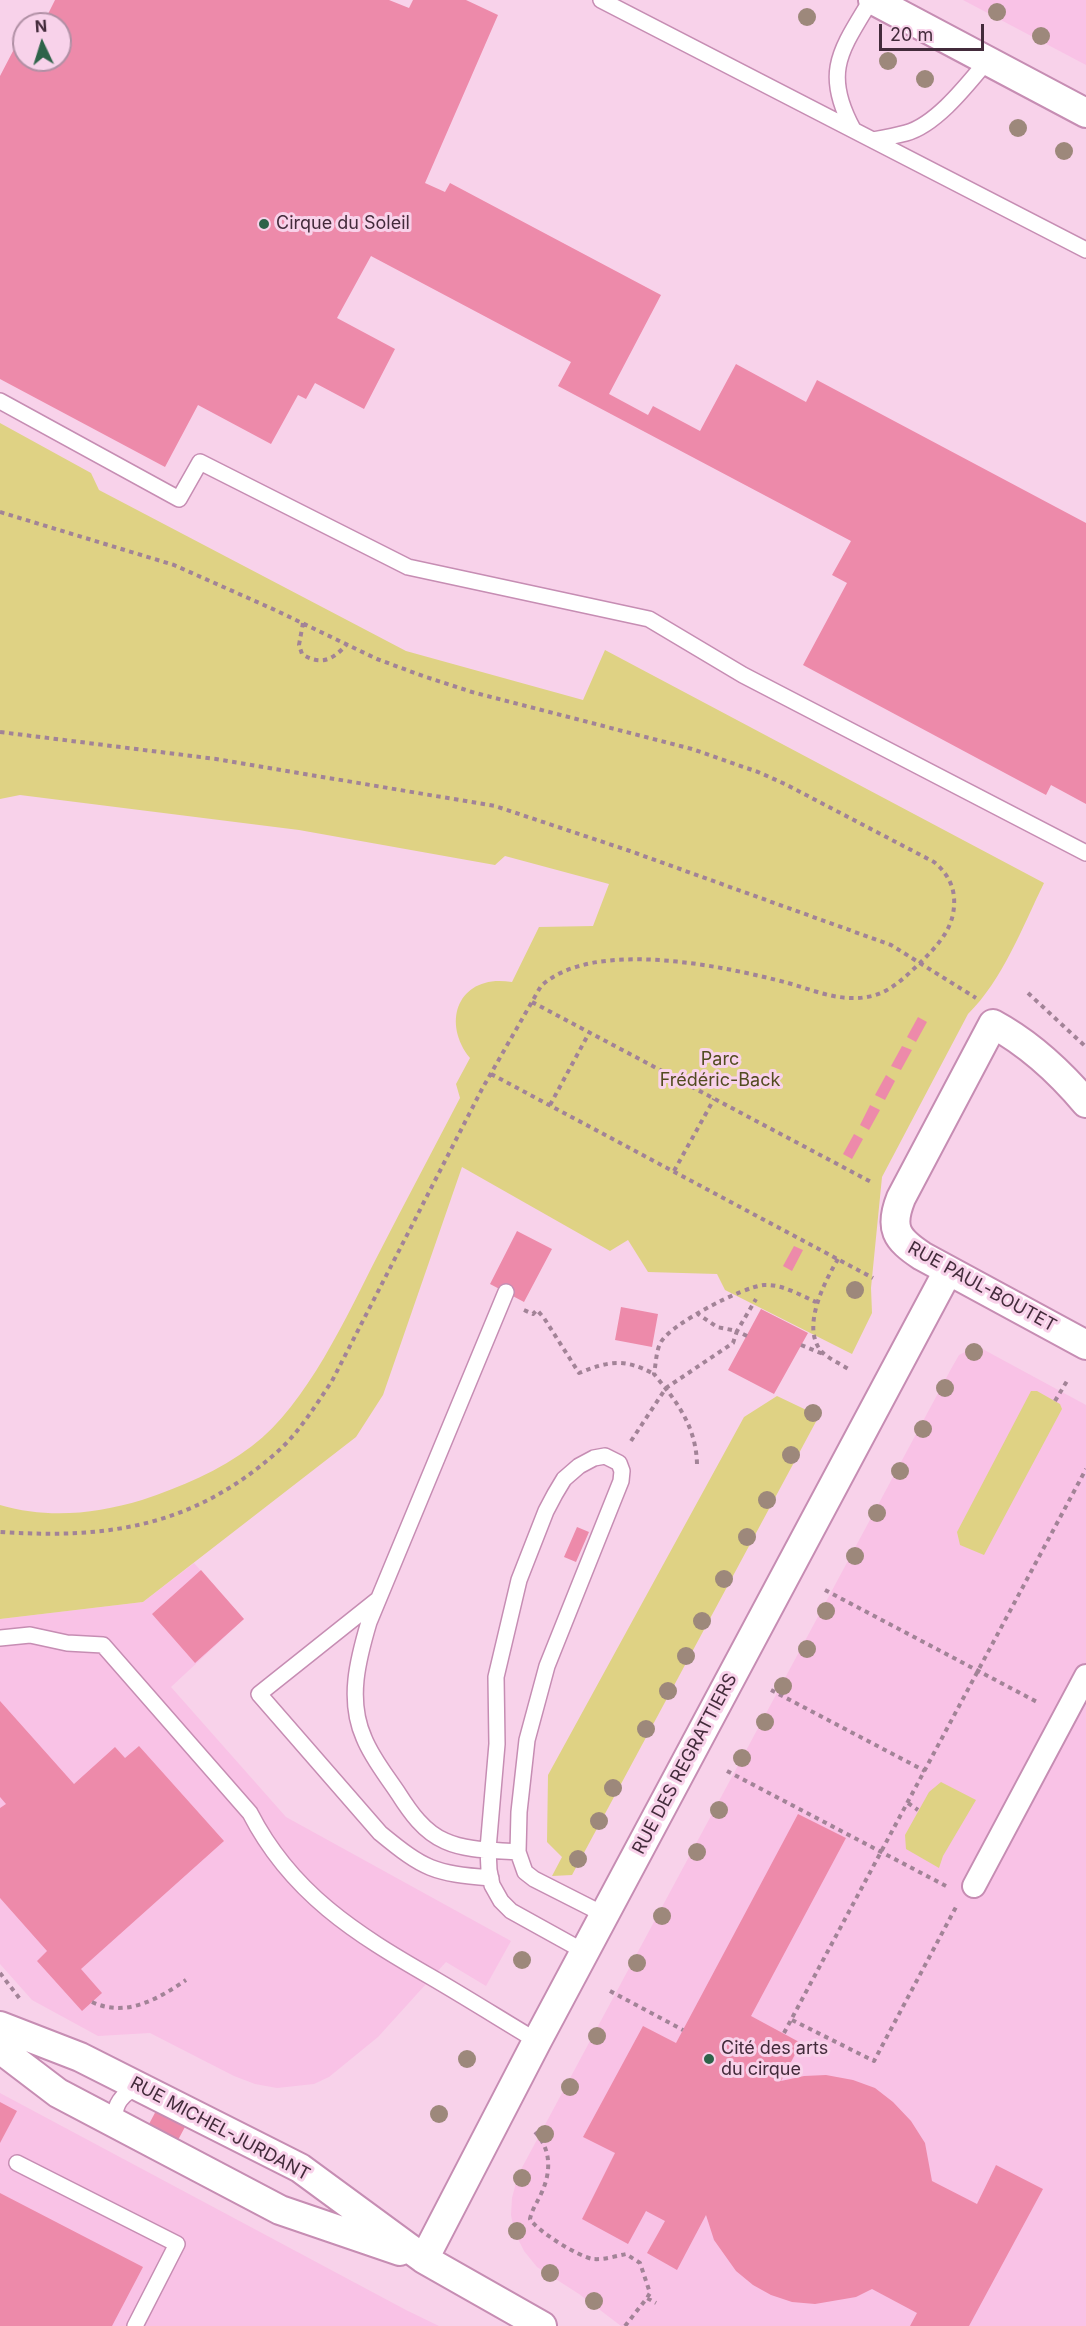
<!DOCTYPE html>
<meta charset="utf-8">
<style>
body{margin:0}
#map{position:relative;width:1086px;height:2326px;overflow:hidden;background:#f8d2ea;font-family:Inter,sans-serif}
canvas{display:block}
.north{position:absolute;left:12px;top:12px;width:60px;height:60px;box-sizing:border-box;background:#f8d2ea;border:2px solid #b08fa4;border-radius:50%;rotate:356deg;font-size:16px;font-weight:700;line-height:24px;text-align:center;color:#432b3b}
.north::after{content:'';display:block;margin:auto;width:21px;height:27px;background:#2e6349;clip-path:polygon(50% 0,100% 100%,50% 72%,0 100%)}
.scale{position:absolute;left:879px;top:24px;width:105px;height:27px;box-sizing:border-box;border:3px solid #432b3b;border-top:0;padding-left:8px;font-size:18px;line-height:21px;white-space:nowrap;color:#432b3b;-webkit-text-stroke:4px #f8d2ea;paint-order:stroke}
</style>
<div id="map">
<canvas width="1086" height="2326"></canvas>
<div class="north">N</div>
<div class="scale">20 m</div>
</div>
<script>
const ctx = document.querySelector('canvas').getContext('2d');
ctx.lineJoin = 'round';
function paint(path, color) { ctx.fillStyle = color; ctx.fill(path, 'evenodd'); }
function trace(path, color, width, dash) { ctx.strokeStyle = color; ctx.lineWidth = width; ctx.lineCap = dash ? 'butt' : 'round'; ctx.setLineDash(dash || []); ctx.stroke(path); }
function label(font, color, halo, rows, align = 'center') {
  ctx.font = font + ' Inter,sans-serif'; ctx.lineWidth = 6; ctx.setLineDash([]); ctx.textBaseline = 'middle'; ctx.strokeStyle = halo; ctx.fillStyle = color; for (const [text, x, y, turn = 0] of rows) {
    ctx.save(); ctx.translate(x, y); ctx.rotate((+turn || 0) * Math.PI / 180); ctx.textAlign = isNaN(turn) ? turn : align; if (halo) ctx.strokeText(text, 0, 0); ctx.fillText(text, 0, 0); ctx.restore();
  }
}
paint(new Path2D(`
 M963 0H1086V65Z
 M977 1346 1086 1405V2326H621L579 2294 537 2267 524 2251 514 2231 511 2215 512 2198 518 2175 951 1369 959 1355Z
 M194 1563 244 1619 171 1687 286 1817 511 1941 486 1986 446 1962 378 2037 329 2077 314 2084 277 2088 255 2084 234 2076 150 2033 98 2036 32 2000 0 1964V1619L143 1602Z
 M0 2093 406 2310 439 2326H0Z`), '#f9c2e6');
paint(new Path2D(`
 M0 423 91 473 99 490 406 651 583 700 605 650 1044 883C1023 926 1002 981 968 1014L882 1177 871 1288 872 1313 852 1354 725 1290 717 1274 648 1272 628 1240 610 1251 462 1167 383 1395 356 1437 143 1602 0 1619V1505C48 1519 95 1514 142 1500 181 1487 219 1471 252 1446 307 1405 347 1315 378 1255 405 1202 433 1150 460 1098L456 1084 470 1058C440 1020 460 973 512 982L539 927 593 926 609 884 505 856 495 865 299 830 20 795 0 799Z
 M1031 1391H1037L1060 1404 1062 1409 984 1555 960 1545 957 1532Z
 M777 1396 819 1416 572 1875 552 1876 562 1857 547 1842 548 1775 744 1417Z
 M941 1782 976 1800 943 1856 939 1868 906 1849 905 1835 929 1792Z`), '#dfd284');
paint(new Path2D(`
 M55 0H389L409 8 413 0H466L498 15 425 183 445 192 450 183 661 295 609 394 648 415 653 406 700 431 736 364 806 402 817 380 1086 523V804L1051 785 1046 795 803 665 847 583 832 575 851 541 558 386 571 362 371 256 337 318 395 349 364 409 315 383 306 399 298 395 271 444 198 405 165 467 0 379V76L24 30V60H60V24H27L31 16 44 22Z
 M918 1017 927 1022 916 1042 907 1037Z
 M902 1046 912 1050 901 1070 891 1066Z
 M886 1075 895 1081 885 1100 875 1095Z
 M870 1105 880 1110 869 1130 860 1125Z
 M854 1134 863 1139 852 1159 843 1154Z
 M517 1231 552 1249 524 1302 490 1284Z
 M794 1246 803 1250 792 1271 783 1266Z
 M621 1307 658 1314 652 1347 615 1340Z
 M761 1309 808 1333 774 1394 728 1370Z
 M577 1527 589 1532 576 1562 564 1557Z
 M201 1570 244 1619 195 1663 152 1614Z
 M0 1701 74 1784 115 1747 125 1758 139 1746 224 1841 81 1969 102 1993 82 2011 37 1961 47 1951 0 1898V1808L6 1804 0 1797Z
 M798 1814 846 1838 751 2016 801 2043 781 2081 804 2076 826 2075 853 2080 875 2088 893 2102 911 2121 925 2143 932 2181 977 2204 996 2165 1043 2189 969 2326H910L917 2313 872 2289 856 2297 815 2304 792 2302 771 2295 753 2285 736 2271 714 2240 706 2215 677 2270 647 2253 665 2221 646 2211 628 2244 582 2219 615 2153 583 2137 643 2026 676 2043Z
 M0 2102 17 2111 0 2143Z
 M157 2109 186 2125 178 2140 149 2124Z
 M0 2193 143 2267 112 2326H0Z`), '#ed8aaa');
const service = new Path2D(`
 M601 0 1086 250
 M853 129C822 72 841 50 871 0
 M873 140C884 138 895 136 906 133 936 125 967 85 987 61
 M0 401 179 499 200 462 408 567 649 619 743 675 1086 853
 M506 1292 369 1622C358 1659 347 1700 364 1738 372 1758 386 1775 398 1793 410 1812 424 1832 445 1841 467 1851 495 1850 518 1852
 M377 1600 259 1694 380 1833C425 1870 433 1873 491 1878
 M0 1638 30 1635 67 1643 103 1645 250 1813C291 1893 356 1934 431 1977 467 1998 502 2020 537 2041
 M585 1952 511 1911 501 1901 492 1885 489 1870 488 1849 497 1744 496 1677 519 1580 546 1511 555 1494 564 1479 579 1466 594 1458 605 1456 619 1463 622 1471 621 1481 547 1666 527 1740 519 1812 518 1852 525 1872 534 1879 605 1915
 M116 2124C112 2106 122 2092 140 2087
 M17 2163 177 2244 135 2326`);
const pedestrian = new Path2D(`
 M974 1886 1086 1676`);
const minor = new Path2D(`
 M873 0 1086 113
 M1086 1103C1059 1071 1030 1044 993 1024L901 1198C889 1228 896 1239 922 1256L1086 1345
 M0 2026 80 2057 300 2168 424 2259 542 2326
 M0 2049 58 2093 280 2210 400 2251
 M424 2259 537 2041 948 1271`);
trace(service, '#c68db3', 18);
trace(pedestrian, '#c68db3', 26);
trace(minor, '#c68db3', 32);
trace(new Path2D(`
 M0 512 174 565 275 610 377 659 423 676 472 692 692 749 758 772 785 784 934 862C951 876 957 893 953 914 949 934 934 949 920 963 906 976 892 991 872 996 842 1003 816 991 788 983 724 966 593 938 541 986L482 1089 332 1381C315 1406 299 1433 276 1453 192 1527 108 1539 0 1532
 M303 623 299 645 302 654C321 666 333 660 347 644
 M0 732 216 759 495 806 630 851 891 945 976 998
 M1028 993 1086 1047
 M532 1002 873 1183
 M491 1074 873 1278
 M550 1105 589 1033
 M674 1171 714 1099
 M838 1259C825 1281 800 1328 822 1352 829 1359 841 1364 850 1370
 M524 1310 533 1314 537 1310 544 1318 579 1373C609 1361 624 1358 654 1374
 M747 1336 737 1331 756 1299
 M801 1345 823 1354
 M1055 1401 1067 1381
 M631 1441 666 1388 733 1343 737 1331 717 1327 698 1314
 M697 1464C696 1426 677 1402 654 1374 656 1364 656 1350 661 1342 671 1324 742 1287 764 1285 782 1284 800 1295 816 1302
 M825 1590 1039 1703
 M771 1690 925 1771
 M727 1771 946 1886
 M908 1803 918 1810
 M0 1973 20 1999
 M610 1991 683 2030
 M92 2002C126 2018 158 1999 186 1980
 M792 2020 874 2061 956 1907
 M784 2033 1086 1469
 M535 2132C552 2150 551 2173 541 2194 537 2203 532 2209 530 2219 537 2231 579 2257 593 2259 604 2260 616 2256 626 2254L640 2263 650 2293 647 2298
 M625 2326 647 2298 656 2303`), '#a28397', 4, [4.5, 4.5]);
trace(service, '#fff', 15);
trace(pedestrian, '#fff', 22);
trace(minor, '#fff', 28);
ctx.fillStyle = '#9d887b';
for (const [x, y] of [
 [997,12],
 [807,17],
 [1041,36],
 [888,61],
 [925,79],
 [1018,128],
 [1064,151],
 [855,1290],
 [974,1352],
 [945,1388],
 [813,1413],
 [923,1429],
 [791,1455],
 [900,1471],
 [767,1500],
 [877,1513],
 [747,1537],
 [855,1556],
 [724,1579],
 [826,1611],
 [702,1621],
 [807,1649],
 [686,1656],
 [783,1686],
 [668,1691],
 [765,1722],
 [646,1729],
 [742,1758],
 [613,1788],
 [719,1810],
 [599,1821],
 [697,1852],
 [578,1859],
 [662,1916],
 [522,1960],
 [637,1963],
 [597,2036],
 [467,2059],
 [570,2087],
 [439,2114],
 [545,2134],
 [522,2178],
 [517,2231],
 [550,2273],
 [594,2301]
]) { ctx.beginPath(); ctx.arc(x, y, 9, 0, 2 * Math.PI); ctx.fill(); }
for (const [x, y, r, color] of [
 [264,224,6,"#2e6349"],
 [709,2059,6,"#2e6349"]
]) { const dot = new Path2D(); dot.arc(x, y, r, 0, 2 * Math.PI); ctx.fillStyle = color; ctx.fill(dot); trace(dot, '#f8d2ea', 2); }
label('18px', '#432b3b', '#f8d2ea', [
 ["Cirque du Soleil",276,224],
 ["Cité des arts",721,2049],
 ["du cirque",721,2070]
], 'left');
label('18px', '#524b20', '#f8d2ea', [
 ["Parc",720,1060],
 ["Frédéric-Back",720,1081]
]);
label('18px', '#432b3b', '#f8d2ea', [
 ["RUE PAUL-BOUTET",982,1287,29],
 ["RUE DES REGRATTIERS",685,1764,-62],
 ["RUE MICHEL-JURDANT",220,2129,28]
]);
</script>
